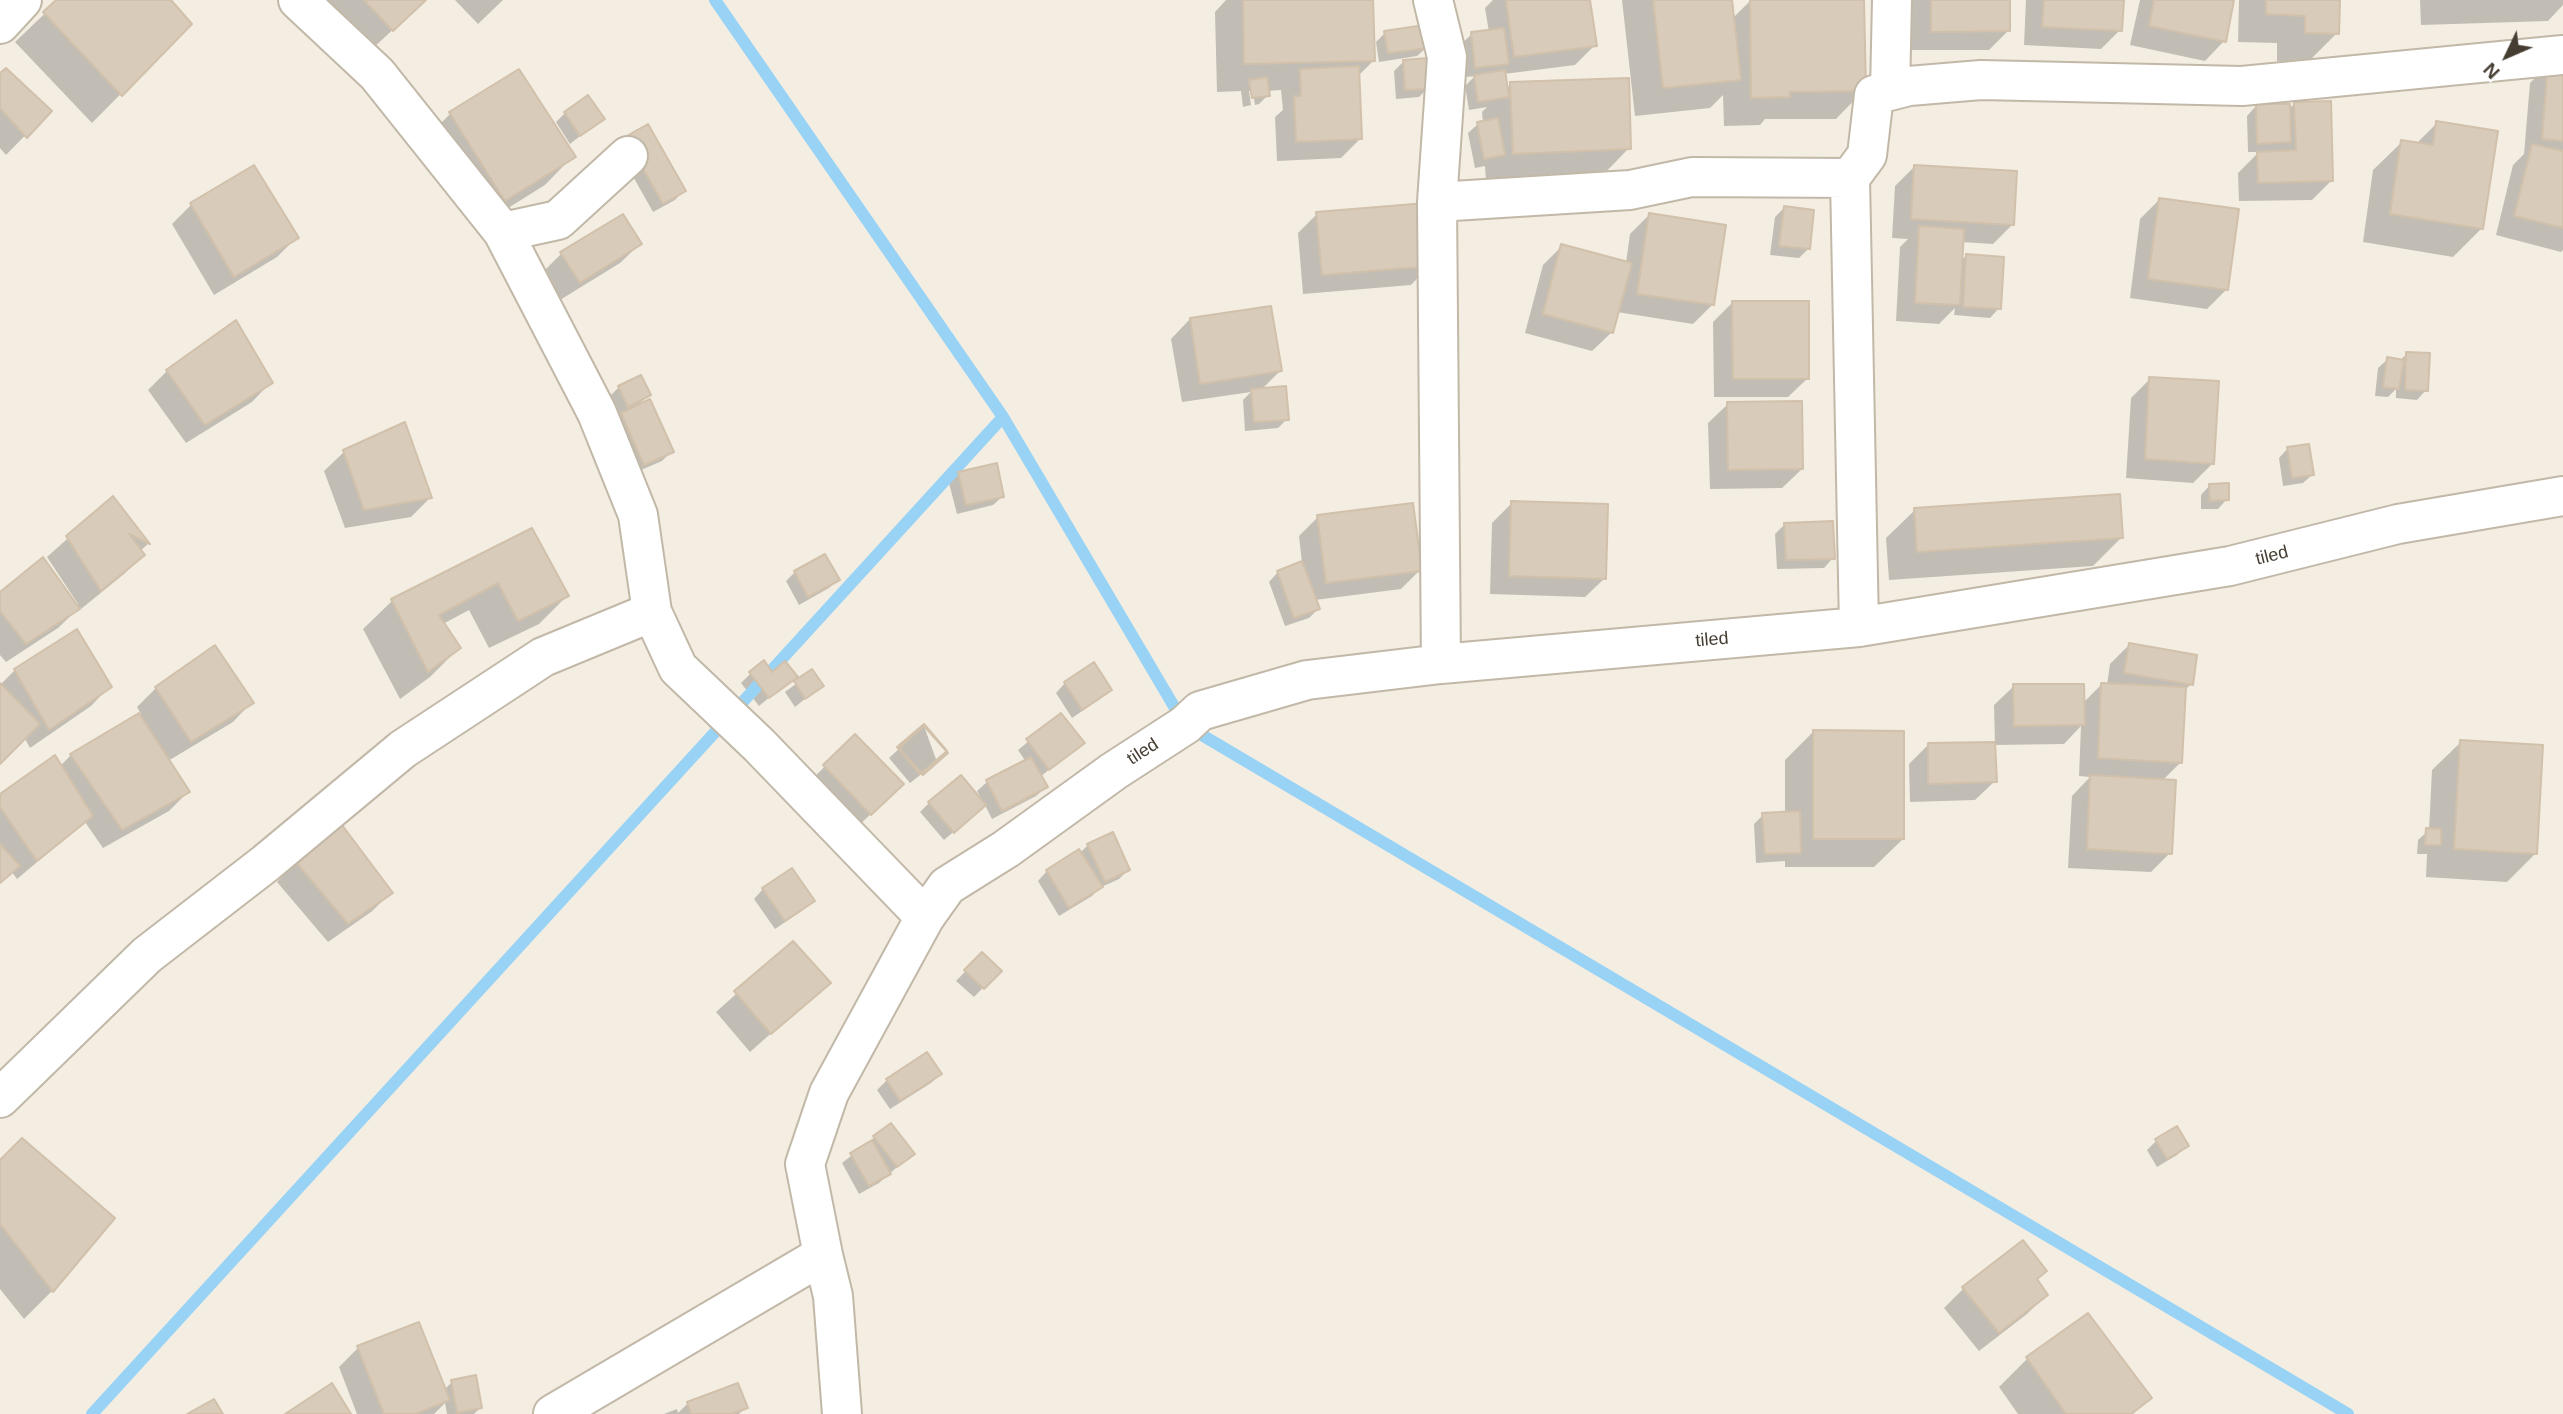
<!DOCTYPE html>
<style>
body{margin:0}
#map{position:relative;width:2563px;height:1414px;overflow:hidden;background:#f3ede2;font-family:Helvetica,sans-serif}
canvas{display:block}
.north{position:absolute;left:2472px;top:21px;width:70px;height:70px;-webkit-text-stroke:5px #fff;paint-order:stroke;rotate:226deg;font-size:19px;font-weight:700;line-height:28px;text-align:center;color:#453d32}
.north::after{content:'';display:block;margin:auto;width:24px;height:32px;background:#453d32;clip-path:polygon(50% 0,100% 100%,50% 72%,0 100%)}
</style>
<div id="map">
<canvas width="2563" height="1414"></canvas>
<div class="north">N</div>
</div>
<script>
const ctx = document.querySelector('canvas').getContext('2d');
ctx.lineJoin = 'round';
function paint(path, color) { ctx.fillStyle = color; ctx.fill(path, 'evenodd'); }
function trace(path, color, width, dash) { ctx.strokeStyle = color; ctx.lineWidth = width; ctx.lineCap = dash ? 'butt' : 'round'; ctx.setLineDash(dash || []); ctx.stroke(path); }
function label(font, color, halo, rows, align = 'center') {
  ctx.font = font + ' Helvetica,sans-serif'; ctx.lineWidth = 5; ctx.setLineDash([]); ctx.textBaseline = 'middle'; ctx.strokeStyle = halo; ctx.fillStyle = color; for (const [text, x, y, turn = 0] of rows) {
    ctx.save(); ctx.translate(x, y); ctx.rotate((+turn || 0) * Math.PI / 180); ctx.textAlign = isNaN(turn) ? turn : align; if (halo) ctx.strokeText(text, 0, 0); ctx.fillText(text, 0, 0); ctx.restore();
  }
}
paint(new Path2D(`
 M59 0H169L190 24 92 123 15 42Z
 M327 0H425L372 49Z
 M455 0H503L478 24Z
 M1226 0H1372L1373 61 1358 76 1361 138 1341 158 1277 161 1275 117 1283 110 1281 90 1267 91 1268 95 1259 104 1255 105 1253 91H1249L1251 105 1243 107 1241 91 1217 92 1215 12Z
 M1493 0H1589L1595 45 1575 65 1504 74 1506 89 1511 84 1629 148 1601 177 1486 181 1485 166 1475 168 1468 133 1478 124 1483 123 1482 112 1487 107 1469 110 1465 86 1475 76 1466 77 1462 43 1472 34 1489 32 1485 8Z
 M1622 0H1730L1732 19 1750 1 1862 0 1864 90 1836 119H1765L1760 125 1724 126 1723 95 1710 108 1635 116Z
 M1912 0H2008L2009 30 1989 50H1912Z
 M2026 0H2122L2120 30 2101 49 2024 45Z
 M2140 0H2233L2224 41 2205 61 2130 45Z
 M2239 0H2338L2337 33 2309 61H2277V43L2238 42Z
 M2420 0H2563V5L2548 21 2421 25Z
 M1385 33 1427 47 1417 56 1379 62 1376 42Z
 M1404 61 1428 88 1419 97 1396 99 1394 71Z
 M2549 64 2563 65V250L2561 252 2496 235 2513 165 2524 154 2530 83Z
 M0 76 49 111 6 155 0 148Z
 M2295 103 2332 180 2312 200 2239 201 2238 173 2259 152H2248L2247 116 2256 106 2288 110Z
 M565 113 603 118 570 144 556 122Z
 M450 114 573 156 545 185 476 228 422 142Z
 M2437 123 2482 228 2453 257 2363 242 2373 170 2402 142 2416 144Z
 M617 148 684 190 675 200 653 212Z
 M254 167 296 238 277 257 214 295 172 224 191 205Z
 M1914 167 2013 224 1993 244 1961 242 1960 262 1966 256 1999 308 1990 318 1954 315 1955 308 1939 324 1896 321 1900 247 1908 239 1892 238 1895 186Z
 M2160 199 2226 290 2207 309 2130 298 2140 219Z
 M1784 208 1808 249 1799 258 1770 255 1775 217Z
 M1317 214 1430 265 1411 285 1303 294 1298 233Z
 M1649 215 1712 305 1693 324 1617 312 1612 332 1592 351 1525 333 1543 265 1562 246 1626 263 1630 234Z
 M640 244 620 263 560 300 542 273 561 254Z
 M1732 303 1808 378 1788 397H1714L1713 322Z
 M1190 319 1280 371 1261 390 1287 419 1278 428 1245 431 1243 400 1251 392 1182 402 1171 339Z
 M2407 354 2426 390 2417 400 2396 398V389L2388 397 2375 396 2378 368 2388 359 2399 361Z
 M167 371 271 382 252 402 186 443 148 390Z
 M641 377 649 395 636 407 671 452 662 461 634 473 609 397 619 387Z
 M2150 379 2213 463 2193 483 2126 478 2131 398Z
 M1728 404 1802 469 1782 488 1710 489 1708 423Z
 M2288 448 2313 474 2303 483 2283 486 2279 458Z
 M344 452 430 498 411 517 345 528 324 471Z
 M959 473 1003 496 993 505 957 514 949 483Z
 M2210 485 2227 499 2218 509H2201V495Z
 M113 498 148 544 140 551 143 555 124 574 81 609 80 607 58 628 6 662 0 655V594L75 605 78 604 47 557Z
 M1512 503 1605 578 1585 597 1490 594 1492 523Z
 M1915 510 2121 538 2093 566 1889 580 1886 538Z
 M1318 517 1420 570 1401 589 1315 600 1318 609 1309 618 1285 626 1269 582 1278 572 1302 563 1299 536Z
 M1785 524 1833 558 1824 568 1777 569 1775 534Z
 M532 531 567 596 539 624 489 648 469 610 443 624 459 648 430 677 400 699 363 629 392 601Z
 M795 572 838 579 829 588 799 605 786 581Z
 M2129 645 2191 684 2184 691 2181 762 2162 781 2170 853 2151 872 2068 868 2072 796 2090 777 2079 776 2081 726 2064 744 1994 745 1995 781 1975 800 1910 802 1909 764 1928 745 1995 743 1994 705 2014 686 2082 704 2102 684 2107 685 2110 664Z
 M15 670 110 686 91 706 30 748 24 737 0 761V685Z
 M812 672 821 686 795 707 785 692Z
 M750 674H772L795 676 759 706 741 683Z
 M1065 683 1109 690 1100 699 1072 718 1056 693Z
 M156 688 252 702 233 722 168 761 188 792 169 811 103 848 85 822 17 879 12 872 0 884V796L60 766 71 755 141 714 137 707Z
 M1061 715 1082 743 1040 777 1046 787 1036 796 992 819 985 805 944 840 920 812 929 803 983 802 977 791 987 782 1026 762 1018 750Z
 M924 726 937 762 910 783 889 758Z
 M1813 732 1903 839 1874 867H1785V861L1756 863 1754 824 1763 815 1785 814V760Z
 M855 737 902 784 851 833 805 786Z
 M2461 742 2535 854 2507 882 2426 877 2427 854H2417L2418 840 2429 830 2432 770Z
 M1088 845 1128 870 1119 879 1099 888 1092 896 1059 916 1038 881 1047 871 1079 851 1080 853Z
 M296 862 391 893 371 912 328 942 277 882Z
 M763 889 812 901 803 910 775 929 754 899Z
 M793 943 828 983 750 1052 716 1012Z
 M982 954 999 971 974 997 956 981Z
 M927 1054 940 1074 931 1083 890 1109 877 1090 887 1080Z
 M875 1137 912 1154 879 1183 859 1194 842 1163Z
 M2156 1141 2187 1146 2177 1155 2157 1167 2147 1150Z
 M0 1162 113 1219 52 1291 24 1319 0 1289Z
 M2035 1281 2046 1295 2027 1314 1979 1351 1944 1308 1963 1289Z
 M2087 1315 2149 1398 2133 1414H2018L1999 1387 2027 1359Z
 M358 1348 444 1390 452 1382 480 1408 474 1414H447L445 1403 434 1414H357L339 1367Z
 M688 1403 746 1407 739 1414H664L677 1409 678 1413Z`), '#0003');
trace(new Path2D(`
 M715 0 1003 417 1185 725 2348 1414
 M92 1414 1003 417`), '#98d3f6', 12);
const building = new Path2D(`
 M56 0H171L192 24 122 96 43 12Z
 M364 0H426L393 31Z
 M1243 0H1373L1375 61 1244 64Z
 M1506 0H1590L1597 46 1514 57Z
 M1653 0H1732L1741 80 1663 88Z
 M1750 0H1864L1866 91 1790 92V97L1751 98Z
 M1931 0H2010V31L1931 32Z
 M2044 0H2124L2122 31 2042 27Z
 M2154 0H2234L2226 42 2149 26Z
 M2266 0H2340L2339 34 2305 33V16L2266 14Z
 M1425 25 1429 48 1388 53 1384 31Z
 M1504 28 1509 64 1475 68 1471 32Z
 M1428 58 1430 89 1405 90 1403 60Z
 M2548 62 2563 63V141L2542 139Z
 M1359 66 1362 139 1296 142 1294 96H1301L1300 69Z
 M6 68 52 111 27 138 0 108V73Z
 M519 69 576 157 505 201 449 112Z
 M1505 70 1509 97 1478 102 1474 75Z
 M1267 77 1270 96 1252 98 1249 80Z
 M1629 78 1631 149 1513 154 1510 82Z
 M588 95 605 119 580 136 564 112Z
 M2331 101 2333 181 2258 183 2257 152 2296 150 2294 102Z
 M2256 104H2290L2291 142 2257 144Z
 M1498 118 1505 155 1484 159 1477 122Z
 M2436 121 2498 131 2483 229 2390 214 2401 140 2433 145Z
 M648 124 686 191 663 204 625 137Z
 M2532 144 2563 151V228L2514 216Z
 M254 165 299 238 234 277 190 203Z
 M1914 165 2017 171 2014 225 1911 219Z
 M2159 198 2239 209 2228 290 2148 279Z
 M1426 203 1432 266 1322 275 1316 212Z
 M1784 206 1814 210 1810 249 1779 246Z
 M1649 213 1726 225 1714 305 1637 294Z
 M623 214 642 244 580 283 560 252Z
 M1919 226 1964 229 1960 305 1915 303Z
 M1561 244 1632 263 1613 333 1543 314Z
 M1966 254 2004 257 2001 309 1963 307Z
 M1732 301H1809V379H1733Z
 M1271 306 1282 371 1200 384 1190 318Z
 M236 320 273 383 205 425 166 370Z
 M2406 352 2430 353 2428 391 2405 390Z
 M2387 357 2404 360 2399 389 2383 387Z
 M641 375 651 395 628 407 618 386Z
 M2149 377 2219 381 2214 464 2145 459Z
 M1286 386 1289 420 1254 422 1251 389Z
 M650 399 674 452 644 465 621 413Z
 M1802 401 1803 469 1728 470 1727 402Z
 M405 422 432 498 364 510 343 450Z
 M2309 444 2314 475 2292 478 2287 447Z
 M997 463 1004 497 966 505 958 472Z
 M2229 483V500L2210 501 2209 484Z
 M2120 494 2123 538 1917 552 1914 508Z
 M113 496 150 544 129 534 145 555 101 591 66 536Z
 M1511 501 1608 504 1606 579 1509 576Z
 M1413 503 1422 571 1326 583 1317 515Z
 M1833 521 1835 559 1786 560 1784 523Z
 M532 528 569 596 518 621 498 583 439 615 461 648 428 672 391 599Z
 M825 554 840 580 808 597 794 571Z
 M43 557 80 609 26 644 0 611V592Z
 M1302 561 1320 609 1294 618 1277 571Z
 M77 629 112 687 49 730 14 669Z
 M2129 643 2197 655 2193 685 2124 673Z
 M215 645 254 703 191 742 155 687Z
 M764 660 772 672 785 661 798 677 769 698 749 672Z
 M1094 662 1112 690 1082 710 1064 682Z
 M812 669 824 686 805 699 794 681Z
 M0 683 40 724 0 764Z
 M2101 683 2186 687 2182 763 2098 758Z
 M2013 684H2084L2085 725 2014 726Z
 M139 713 190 792 122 830 70 754Z
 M1061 713 1085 743 1049 770 1026 739Z
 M924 724 947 751 920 774 897 747Z
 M924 726 948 753 923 775 899 748Z
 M1813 730 1904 731V839H1813Z
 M855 734 904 784 871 815 823 765Z
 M2460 740 2543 745 2537 854 2454 849Z
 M1995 742 1997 782 1928 784V743Z
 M55 755 93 816 37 861 0 807V794Z
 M1031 757 1048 787 1002 811 986 780Z
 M961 775 986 805 954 833 928 802Z
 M2090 775 2176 780 2172 854 2087 849Z
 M1800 811 1801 853 1765 854 1762 813Z
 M342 825 393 893 348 924 295 861Z
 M2426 828 2441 829V845H2425Z
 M1113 832 1130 870 1105 882 1087 844Z
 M0 844 20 866 0 883Z
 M1079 849 1103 887 1069 908 1046 870Z
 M792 868 815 901 785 921 762 888Z
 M793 941 831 983 771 1034 734 991Z
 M982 952 1002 971 984 989 964 970Z
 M927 1052 942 1074 900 1101 886 1079Z
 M891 1123 915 1154 897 1167 873 1136Z
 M2177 1126 2189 1146 2167 1159 2155 1139Z
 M22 1138 115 1218 53 1292 0 1224V1160Z
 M872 1140 891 1174 869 1186 850 1153Z
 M2023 1240 2047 1271 2037 1279 2048 1295 1999 1333 1962 1287Z
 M2088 1313 2152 1398 2131 1414H2066L2026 1357Z
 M419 1322 450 1400 415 1414H384L357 1346Z
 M476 1375 482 1408 457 1413 451 1380Z
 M332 1383 351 1414H285Z
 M738 1383 748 1408 731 1414H691L687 1402Z
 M214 1399 223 1414H187Z`);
paint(building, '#d9cbba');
trace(building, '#d1c0aa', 2);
const minor = new Path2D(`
 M298 0 377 74 503 232 597 413 638 515 652 612 678 668 759 745 925 917 829 1093 805 1164 823 1255 833 1296 842 1414
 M1433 0 1447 57 1437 202 1441 664
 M0 24 22 0
 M1890 91 1892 0
 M1850 178 1859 627
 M1437 202 1630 190 1692 177 1850 178 1867 155 1874 95 1909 86 1981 80 2242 86 2563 55
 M503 232 558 220 628 156
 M925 917 947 886 1006 849 1114 771 1185 725 1200 711 1307 680 1441 664 1859 627 2230 566 2398 524 2563 496
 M0 1098 147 955 266 863 403 749 543 657 652 612
 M553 1414 823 1255`);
trace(minor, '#c2b8a7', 42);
trace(minor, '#fff', 38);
label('18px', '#453d32', '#fff', [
 ["tiled",2272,556,-14],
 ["tiled",1712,640,-5],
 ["tiled",1143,752,-33]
]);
</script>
